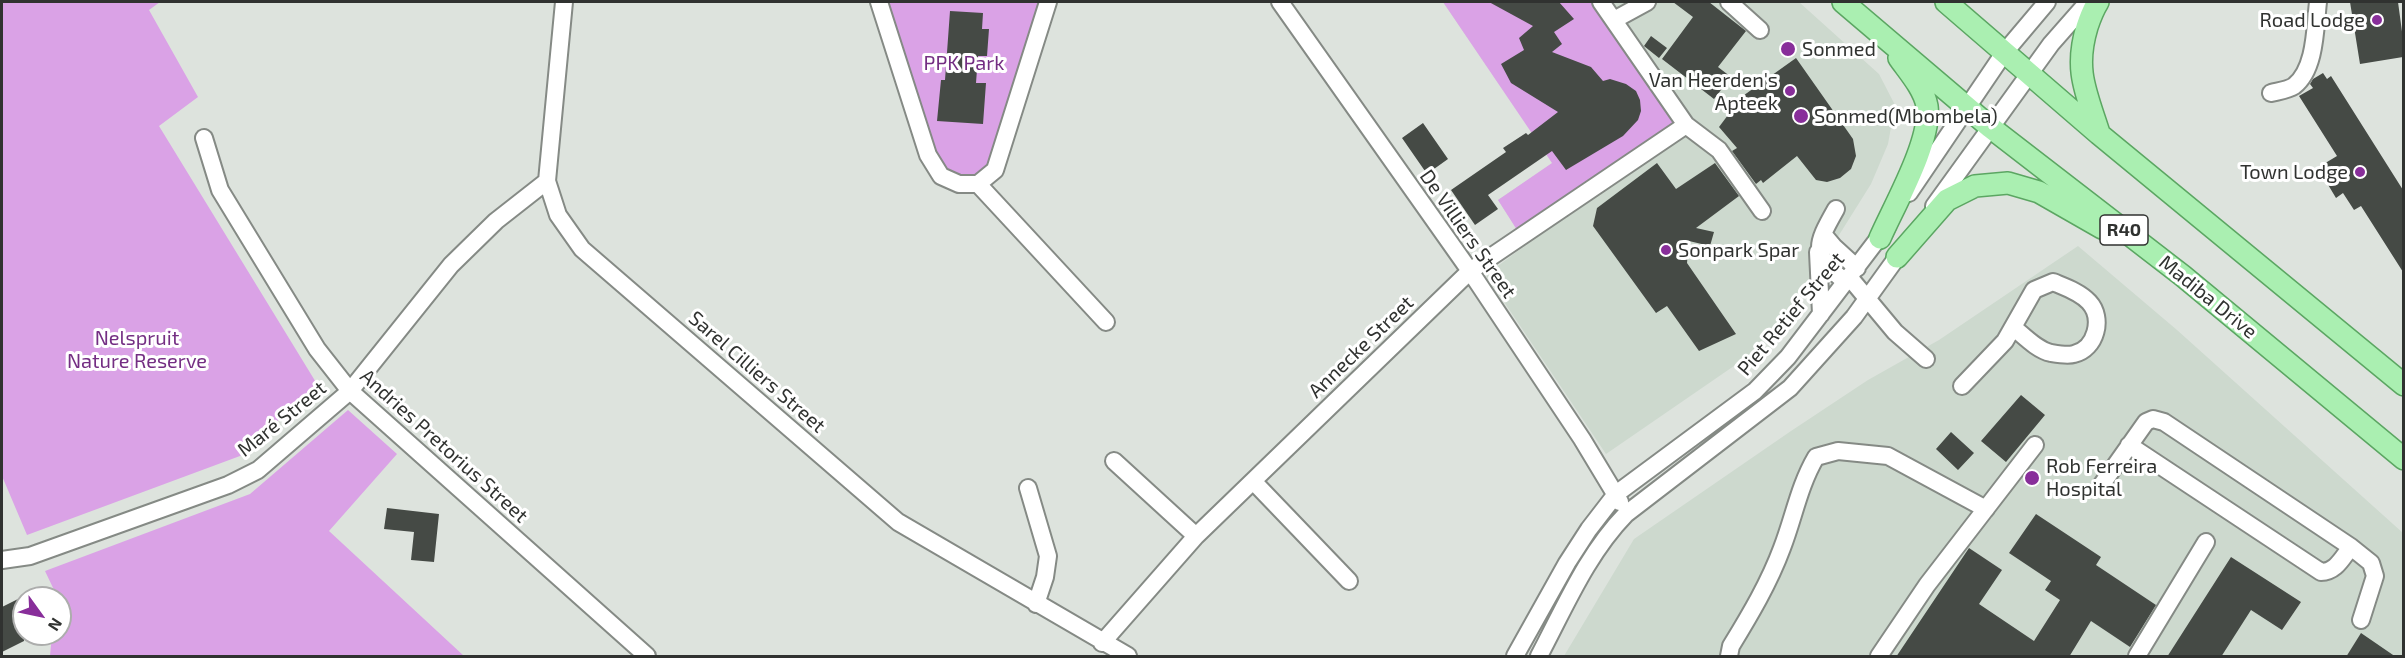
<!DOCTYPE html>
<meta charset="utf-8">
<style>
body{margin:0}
#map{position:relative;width:2405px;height:658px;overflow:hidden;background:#dde3dd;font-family:"Exo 2",sans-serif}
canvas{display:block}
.frame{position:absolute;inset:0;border:3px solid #303230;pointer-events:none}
.north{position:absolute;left:12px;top:586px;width:60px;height:60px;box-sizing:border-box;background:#fff;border:2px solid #acadac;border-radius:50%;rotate:123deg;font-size:16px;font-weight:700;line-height:24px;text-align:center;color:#303230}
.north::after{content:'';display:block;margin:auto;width:21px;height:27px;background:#882e9a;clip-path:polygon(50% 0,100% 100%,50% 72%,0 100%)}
</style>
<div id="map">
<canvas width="2405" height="658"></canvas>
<div class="frame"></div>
<div class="north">N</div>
</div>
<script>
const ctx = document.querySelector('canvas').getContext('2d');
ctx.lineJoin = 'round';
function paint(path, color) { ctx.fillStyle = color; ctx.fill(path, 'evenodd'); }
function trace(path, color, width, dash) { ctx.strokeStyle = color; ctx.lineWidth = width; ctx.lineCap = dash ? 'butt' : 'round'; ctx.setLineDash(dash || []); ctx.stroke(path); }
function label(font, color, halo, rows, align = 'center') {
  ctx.font = font + ' "Exo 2",sans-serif'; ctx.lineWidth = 6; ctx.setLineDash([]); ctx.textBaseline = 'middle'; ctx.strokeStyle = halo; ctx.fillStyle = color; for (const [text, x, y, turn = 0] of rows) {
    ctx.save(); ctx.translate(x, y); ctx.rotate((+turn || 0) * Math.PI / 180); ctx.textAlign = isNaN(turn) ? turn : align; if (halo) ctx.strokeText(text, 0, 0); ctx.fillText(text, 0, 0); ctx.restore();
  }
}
paint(new Path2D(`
 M1443 2H1799L1879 74 1895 105 1888 144 1871 184 1799 299 1747 357 1606 454 1486 275 1527 244 1498 200 1553 163Z
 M2078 246 2177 330 2403 533V656H1564L1634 539 1791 431 1868 380 1939 340Z`), '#cdd9ce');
paint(new Path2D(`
 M2 2H160L149 10 198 97 159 126 317 384 240 456 27 535 2 476Z
 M879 2H1048L995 170 976 183 941 176Z
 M1443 2H1592L1674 123 1517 230 1498 200 1552 163Z
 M348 410 397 454 329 531 464 656H50L52 634H60V598H55V592L45 571 250 494Z`), '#daa2e6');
paint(new Path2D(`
 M1489 2H1559L1574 19 1554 32 1562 44 1552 52 1591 67 1603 81 1610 79 1626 84 1636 91 1640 100 1641 111 1638 120 1623 136 1566 170 1552 151 1488 195 1498 209 1475 225 1451 190 1506 152 1503 148 1526 133 1528 135 1558 112 1511 83 1501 64 1524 50 1519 38 1533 26Z
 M1673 2H1709L1746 31 1718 67 1731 77 1714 99 1662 59 1693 17Z
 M2350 2H2398L2403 39V57L2360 64Z
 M950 11 983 13 982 29H989L987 56H978L976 83H986L983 124 937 121 941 80H945Z
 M1651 36 1667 48 1659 58 1644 46Z
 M1796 58 1853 139 1856 156 1851 169 1840 178 1827 182 1816 180 1797 156 1763 183 1761 180 1756 184 1732 151 1737 148 1719 127 1731 111 1726 108Z
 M2323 73 2327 79 2331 76 2403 190V272L2361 206 2354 210 2343 193 2336 198 2327 183 2332 180 2322 165 2337 156 2299 96 2313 88 2310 84 2313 79Z
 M1423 123 1448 159 1427 174 1402 138Z
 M1657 163 1676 189 1715 163 1739 196 1696 228 1714 232 1710 246 1689 241 1687 263 1736 334 1699 351 1667 306 1656 313 1593 226 1597 208Z
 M2021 395 2045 415 2006 462 1981 441Z
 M1951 432 1974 453 1958 470 1936 449Z
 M387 508 439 514 434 562 411 560 414 532 384 529Z
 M2036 514 2101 557 2096 565 2156 605 2130 647 2091 621 2069 657H1896L1969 548 2002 570 1979 604 2034 641 2060 600 2045 590 2051 581 2009 553Z
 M2231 557 2301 602 2282 630 2251 610 2221 657H2167Z
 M24 596V641L2 652V607Z
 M2361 633 2396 657H2346Z`), '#454a45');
const minor = new Path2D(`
 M564 2 547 181 558 215 582 249 898 522 1128 656
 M879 2 928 155 941 176 959 184H978L995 170 1048 2
 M1280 2 1470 271 1582 439 1620 502
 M1601 2 1686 125 1719 150 1762 211
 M1729 2 1760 30
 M1614 20 1647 2
 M2271 93C2279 91 2288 90 2294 86 2316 69 2315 27 2318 2
 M204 138 220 190 317 349 350 391 647 656
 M978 184 1106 322
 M1909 193 2004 53 2047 2
 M1934 206 2051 44 2088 2
 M1836 209C1815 246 1811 255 1846 282
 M1823 234 1834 247 1857 268
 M1818 252 1821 314
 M1850 278 1895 332 1926 359
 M1962 386 2005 341 2034 290 2053 282C2065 287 2080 292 2089 302 2104 318 2096 349 2074 354 2068 356 2057 354 2051 353 2037 350 2024 336 2013 327
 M2129 445 2321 572C2336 572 2342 558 2351 547
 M1114 461 1196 536
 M1253 481 1349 581
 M2100 487 2146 422 2153 419 2164 422 2351 547 2371 563 2375 576 2361 620
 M1028 488 1048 556 1045 577 1036 604
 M2 560 30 556 228 485 258 470 350 391 451 265 496 221 547 181
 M1102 643 1196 536 1470 271 1686 125
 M1515 656 1567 563 1589 529 1616 494 1755 391 1788 357 1887 227
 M1539 656C1565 607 1587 554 1626 514L1790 388 1854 317 1903 249
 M1729 656 1731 646C1750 615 1769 583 1782 548 1794 517 1799 486 1816 457L1838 451 1888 456 1986 509
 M1879 656 1927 585 2035 445
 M2137 656 2206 542`);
const major = new Path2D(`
 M1843 2 1990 127 2183 276 2404 459
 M1946 2 2099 134 2404 385
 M2098 2C2093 10 2090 18 2087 27 2074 70 2086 92 2099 133
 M1880 238C1894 206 1932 140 1927 106 1924 89 1909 72 1899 58
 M1897 257 1947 200 1975 186 2008 183 2039 192 2102 228`);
trace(minor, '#858a85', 20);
trace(major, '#5ba662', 24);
trace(minor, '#fff', 16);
trace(major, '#aaefb1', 21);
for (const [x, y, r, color] of [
 [2377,20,6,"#882e9a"],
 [1788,49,8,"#882e9a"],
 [1790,91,6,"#882e9a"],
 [1801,116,8,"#882e9a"],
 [2360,172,6,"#882e9a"],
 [1666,250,6,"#882e9a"],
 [2032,478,8,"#882e9a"]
]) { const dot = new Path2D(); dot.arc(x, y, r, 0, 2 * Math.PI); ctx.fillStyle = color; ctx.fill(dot); trace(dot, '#fff', 2); }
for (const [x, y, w] of [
 [2124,230,48]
]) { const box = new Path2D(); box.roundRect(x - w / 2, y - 15, w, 30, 4.5); ctx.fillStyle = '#fff'; ctx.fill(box); trace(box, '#303230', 1.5); }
label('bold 18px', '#303230', null, [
 ["R40",2124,230]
]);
label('20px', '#303230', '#fff', [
 ["Road Lodge",2365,20,"right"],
 ["Sonmed",1802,49],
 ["Van Heerden's",1778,80,"right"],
 ["Apteek",1778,103,"right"],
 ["Sonmed(Mbombela)",1814,116],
 ["Town Lodge",2348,172,"right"],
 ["Sonpark Spar",1678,250],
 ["Rob Ferreira",2046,466],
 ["Hospital",2046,489]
], 'left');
label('20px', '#742e83', '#fff', [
 ["PPK Park",964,63],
 ["Nelspruit",137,338],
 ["Nature Reserve",137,361]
]);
label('20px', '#303230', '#fff', [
 ["De Villiers Street",1468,234,55],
 ["Madiba Drive",2208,297,39],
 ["Piet Retief Street",1791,314,-50],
 ["Annecke Street",1361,347,-44],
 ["Sarel Cilliers Street",757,372,41],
 ["Maré Street",282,419,-39],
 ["Andries Pretorius Street",444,446,42]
]);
</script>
